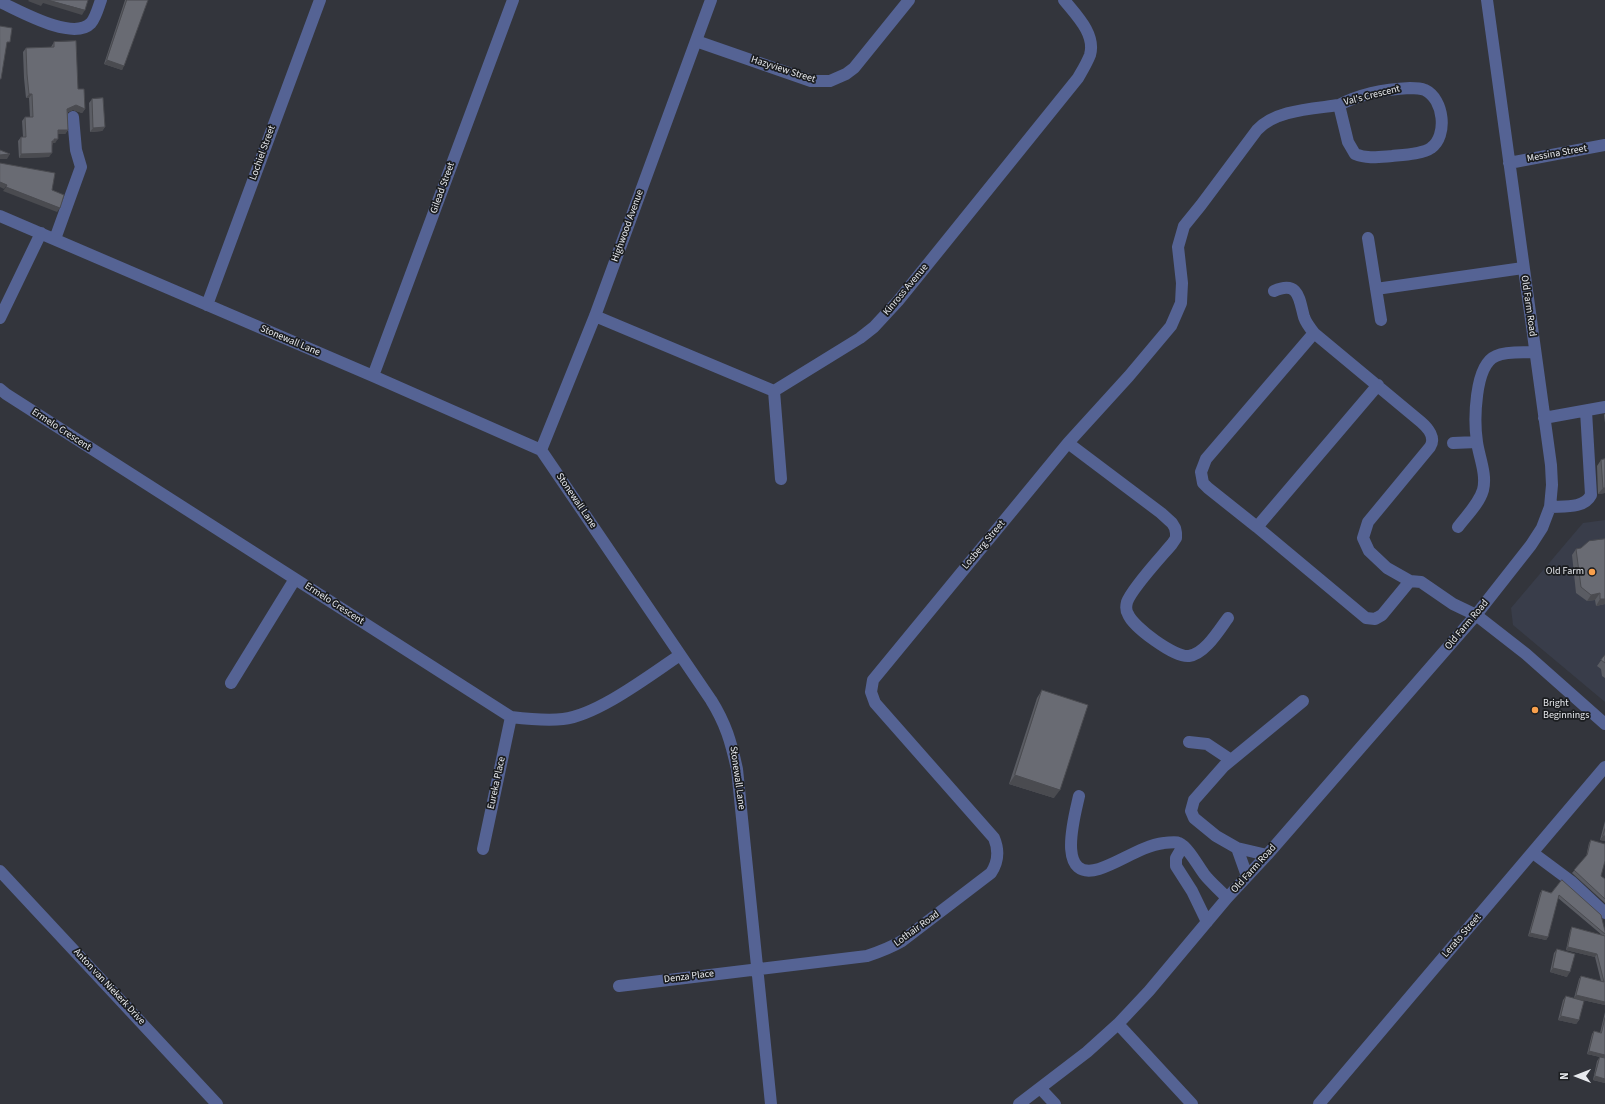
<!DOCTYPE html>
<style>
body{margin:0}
#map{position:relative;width:1605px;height:1104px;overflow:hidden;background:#33353c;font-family:"Source Sans 3",sans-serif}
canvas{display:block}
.north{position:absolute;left:1557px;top:1056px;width:40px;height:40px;-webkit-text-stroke:3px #1b1d20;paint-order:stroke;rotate:270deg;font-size:11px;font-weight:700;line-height:16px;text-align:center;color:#e8eaee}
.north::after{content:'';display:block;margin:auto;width:14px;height:18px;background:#e8eaee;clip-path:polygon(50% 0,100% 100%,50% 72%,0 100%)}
</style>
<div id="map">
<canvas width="1605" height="1104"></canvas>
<div class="north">N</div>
</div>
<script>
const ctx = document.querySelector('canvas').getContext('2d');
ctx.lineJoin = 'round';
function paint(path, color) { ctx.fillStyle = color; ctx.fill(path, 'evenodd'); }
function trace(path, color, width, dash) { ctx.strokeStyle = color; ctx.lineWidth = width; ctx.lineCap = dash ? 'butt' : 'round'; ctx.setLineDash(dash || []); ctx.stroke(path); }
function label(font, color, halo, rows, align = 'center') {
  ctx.font = font + ' "Source Sans 3",sans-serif'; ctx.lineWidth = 3.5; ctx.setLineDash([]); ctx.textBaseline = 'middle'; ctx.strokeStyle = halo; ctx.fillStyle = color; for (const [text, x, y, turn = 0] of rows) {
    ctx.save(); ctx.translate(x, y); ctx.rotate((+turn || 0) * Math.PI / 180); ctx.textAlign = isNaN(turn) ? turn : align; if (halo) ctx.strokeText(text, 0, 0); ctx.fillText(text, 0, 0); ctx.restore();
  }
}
paint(new Path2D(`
 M1605 520V702L1513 625 1511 608 1583 523Z`), '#393d4a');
trace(new Path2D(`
 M0 2C18 10 73 42 91 23 96 17 98 8 101 0
 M696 41 811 81H830L846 74 854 68 909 0
 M1410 88C1414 88 1420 88 1425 90 1444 99 1448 136 1431 148 1423 154 1402 155 1392 156 1379 157 1367 159 1355 154L1348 142 1339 105C1360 94 1386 89 1410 88Z
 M1509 163 1605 145
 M0 216 373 376 541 450 711 700C726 724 731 742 737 769L771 1104
 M1368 238 1381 320
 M55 239 81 167 76 150 73 117
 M1376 289 1523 268
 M1274 291C1299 280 1299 299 1304 317 1306 323 1310 328 1314 333L1421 422C1428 428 1436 438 1430 447L1368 522 1363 538 1369 551 1387 568 1410 581 1421 582 1453 604 1476 615 1526 654 1605 724
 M207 305 320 0
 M595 316 774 391 860 338 874 327 898 301 1078 78C1082 71 1087 63 1090 55 1096 34 1076 15 1064 0
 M0 318 41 233
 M1314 333 1206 459 1201 472 1203 483 1208 488 1257 527 1366 618 1375 619 1382 615 1410 581
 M373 376 513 0
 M0 389 6 394 511 717C528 719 545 721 563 719 598 715 650 675 680 655
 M774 391 781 479
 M1544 418 1605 407
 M1068 443 1161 513 1172 523 1175 528 1176 533V538L1172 544C1161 557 1132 588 1127 602 1126 606 1126 611 1128 614 1133 627 1175 658 1189 656 1205 654 1219 630 1228 618
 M1453 443 1477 442
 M541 450 595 316 711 0
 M1550 507C1563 506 1584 509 1591 495L1586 411
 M1257 527 1378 385
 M1458 527C1466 516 1479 504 1483 490 1487 474 1479 457 1477 442 1474 422 1474 365 1496 356 1508 351 1523 353 1535 352
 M231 683 295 579
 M1189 742 1207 744 1231 760
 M1079 796C1075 815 1055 882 1099 869 1121 862 1141 846 1164 843 1169 843 1175 841 1179 843 1188 847 1198 866 1204 874 1211 883 1220 890 1227 898
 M1183 846 1176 858V866L1192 891 1207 922
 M1237 848 1247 876
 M483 849 511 717
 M1533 853 1572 882 1605 913
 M1267 855 1237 848 1216 836 1194 818 1191 811 1194 800 1224 766 1303 701
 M0 871 217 1104
 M619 986 867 956C879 952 890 948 902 941L991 873C999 861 999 850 994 838L875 703 871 692 873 680 1068 443 1129 376 1171 326 1181 303 1182 283 1178 247 1184 226 1201 205 1257 130C1275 110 1312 109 1339 105
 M1118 1024 1192 1104
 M1040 1088 1055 1104
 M1019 1104 1087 1052 1118 1024 1149 991 1227 898 1267 855 1476 615 1531 545 1542 528 1550 507 1552 485 1551 465 1487 0
 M1319 1104 1605 767`), '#556394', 12);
paint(new Path2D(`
 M125 0H148L122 70 104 64Z
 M54 42 78 89 85 109 82 113 73 110 68 112V130L65 134H58L55 143H53L52 145 49 157 19 158 18 141 21 137H23L22 121 25 117H30L29 98H26L24 78 23 52 26 48 51 47Z
 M92 99 105 127 102 131 90 132 89 103Z
 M1605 413V423L1604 415Z
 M1605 459V493L1598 494 1597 466 1601 460Z
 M1581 548 1605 604 1596 606 1595 600 1587 601 1576 593 1572 555 1576 549Z
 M1605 655V678L1602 676 1601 669 1597 666Z
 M1042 690 1054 798 1009 784 1037 698Z
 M1605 821V841L1600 840Z
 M1591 840 1601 876 1605 879V903L1572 873 1586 857 1589 843Z
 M1562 880 1605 931V1005L1574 998 1579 979 1581 976 1601 981 1595 957 1566 950 1570 931 1572 927 1602 935 1558 898 1548 937 1546 940 1528 936 1540 893 1542 890 1551 893Z
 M1557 949 1567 977 1550 972 1554 953Z
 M1566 996 1579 1020 1576 1024 1558 1020 1563 1000Z
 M1605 1012V1058L1600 1057 1605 1058V1083L1593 1080 1597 1061 1600 1057 1587 1054 1592 1034 1594 1031 1600 1033Z`), '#5a5c63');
paint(new Path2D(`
 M29 0H48L85 10 82 15 43 3 41 6 28 1Z
 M107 60 124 66 122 70 104 64Z
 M29 94H32L29 98H26Z
 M76 105 85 109 82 113 73 110 65 113 67 109Z
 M105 127 102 131 90 132 93 128Z
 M58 130H68L65 134H55Z
 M54 139H58L55 143H53L52 146V141Z
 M52 153 49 157 19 158 21 154Z
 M10 154 7 159H0V155Z
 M0 182 7 185 4 189 0 187Z
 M6 187 60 208 57 212 3 191Z
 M1603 488H1605V493L1598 494Z
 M1600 593 1595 600 1587 601 1591 595Z
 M1600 599H1605V604L1596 606Z
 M1015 775 1060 790 1054 798 1009 784Z
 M1603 836H1605V841L1600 840Z
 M1530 933 1548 937 1546 940 1528 936Z
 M1568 947 1597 954 1595 957 1566 950Z
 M1553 968 1570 972 1567 977 1550 972Z
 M1576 995 1605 1002V1005L1574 998Z
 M1561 1016 1579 1020 1576 1024 1558 1020Z
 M1589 1051 1605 1055V1058L1587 1054Z
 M1595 1076 1605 1079V1083L1593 1080Z`), '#4a4b50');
const building = new Path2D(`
 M48 0H88L85 10Z
 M127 0H148L124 66 107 60Z
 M0 26 12 28 10 42H7L1 79H0Z
 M76 41 78 89H84L85 109 76 105 67 109 68 130H58V139H54V141H52V153L21 154V137H26L25 117H33L32 94H29L27 74 26 48 54 47V42Z
 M103 98 105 127 93 128 92 99Z
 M0 150 10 154 0 155Z
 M0 163 55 173 52 190 64 195 60 208 6 187 7 185 0 182Z
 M1605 459V488H1603L1601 460Z
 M1605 539V599H1600V593L1591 595 1581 587 1576 549 1581 548 1589 541Z
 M1605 655V663L1601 660Z
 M1042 690 1088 705 1060 790 1015 775Z
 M1605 829V836H1603Z
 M1591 840 1605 844V861L1601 876 1605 879V899L1574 870 1587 855Z
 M1562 880 1601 915 1605 931V934L1559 895 1548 937 1530 933 1542 890 1551 893Z
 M1572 927 1605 936V1002L1576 995 1581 976 1604 982 1597 954 1568 947Z
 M1557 949 1575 954 1570 972 1553 968Z
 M1566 996 1584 1001 1579 1020 1561 1016Z
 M1605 1018V1055L1589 1051 1594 1031 1601 1033Z
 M1600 1057 1605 1058V1079L1595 1076Z`);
paint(building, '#696b73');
trace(building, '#4a4b50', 1);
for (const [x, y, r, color] of [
 [1592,572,4,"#f9a04c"],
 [1535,710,4,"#f9a04c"]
]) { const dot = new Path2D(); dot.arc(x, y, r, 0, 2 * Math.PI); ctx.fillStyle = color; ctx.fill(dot); trace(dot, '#1b1d20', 1.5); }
label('10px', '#e8eaee', '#1b1d20', [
 ["Hazyview Street",783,70,18],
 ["Val's Crescent",1372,96,-14],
 ["Lochiel Street",263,153,-70],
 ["Messina Street",1557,154,-10],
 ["Gilead Street",443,188,-70],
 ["Highwood Avenue",628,226,-70],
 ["Kinross Avenue",906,290,-50],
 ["Old Farm Road",1528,306,82],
 ["Stonewall Lane",290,341,23],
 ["Ermelo Crescent",61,430,33],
 ["Stonewall Lane",576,501,56],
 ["Losberg Street",984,545,-50],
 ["Ermelo Crescent",334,604,33],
 ["Old Farm Road",1467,625,-50],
 ["Stonewall Lane",737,778,82],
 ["Eureka Place",497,783,-78],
 ["Old Farm Road",1254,869,-48],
 ["Lothair Road",917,929,-36],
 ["Lerato Street",1462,936,-49],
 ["Denza Place",689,977,-7],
 ["Anton van Niekerk Drive",109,987,47]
]);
label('10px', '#e8eaee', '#1b1d20', [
 ["Old Farm",1584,572],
 ["Bright",1543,704,"left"],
 ["Beginnings",1543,716,"left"]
], 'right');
</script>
